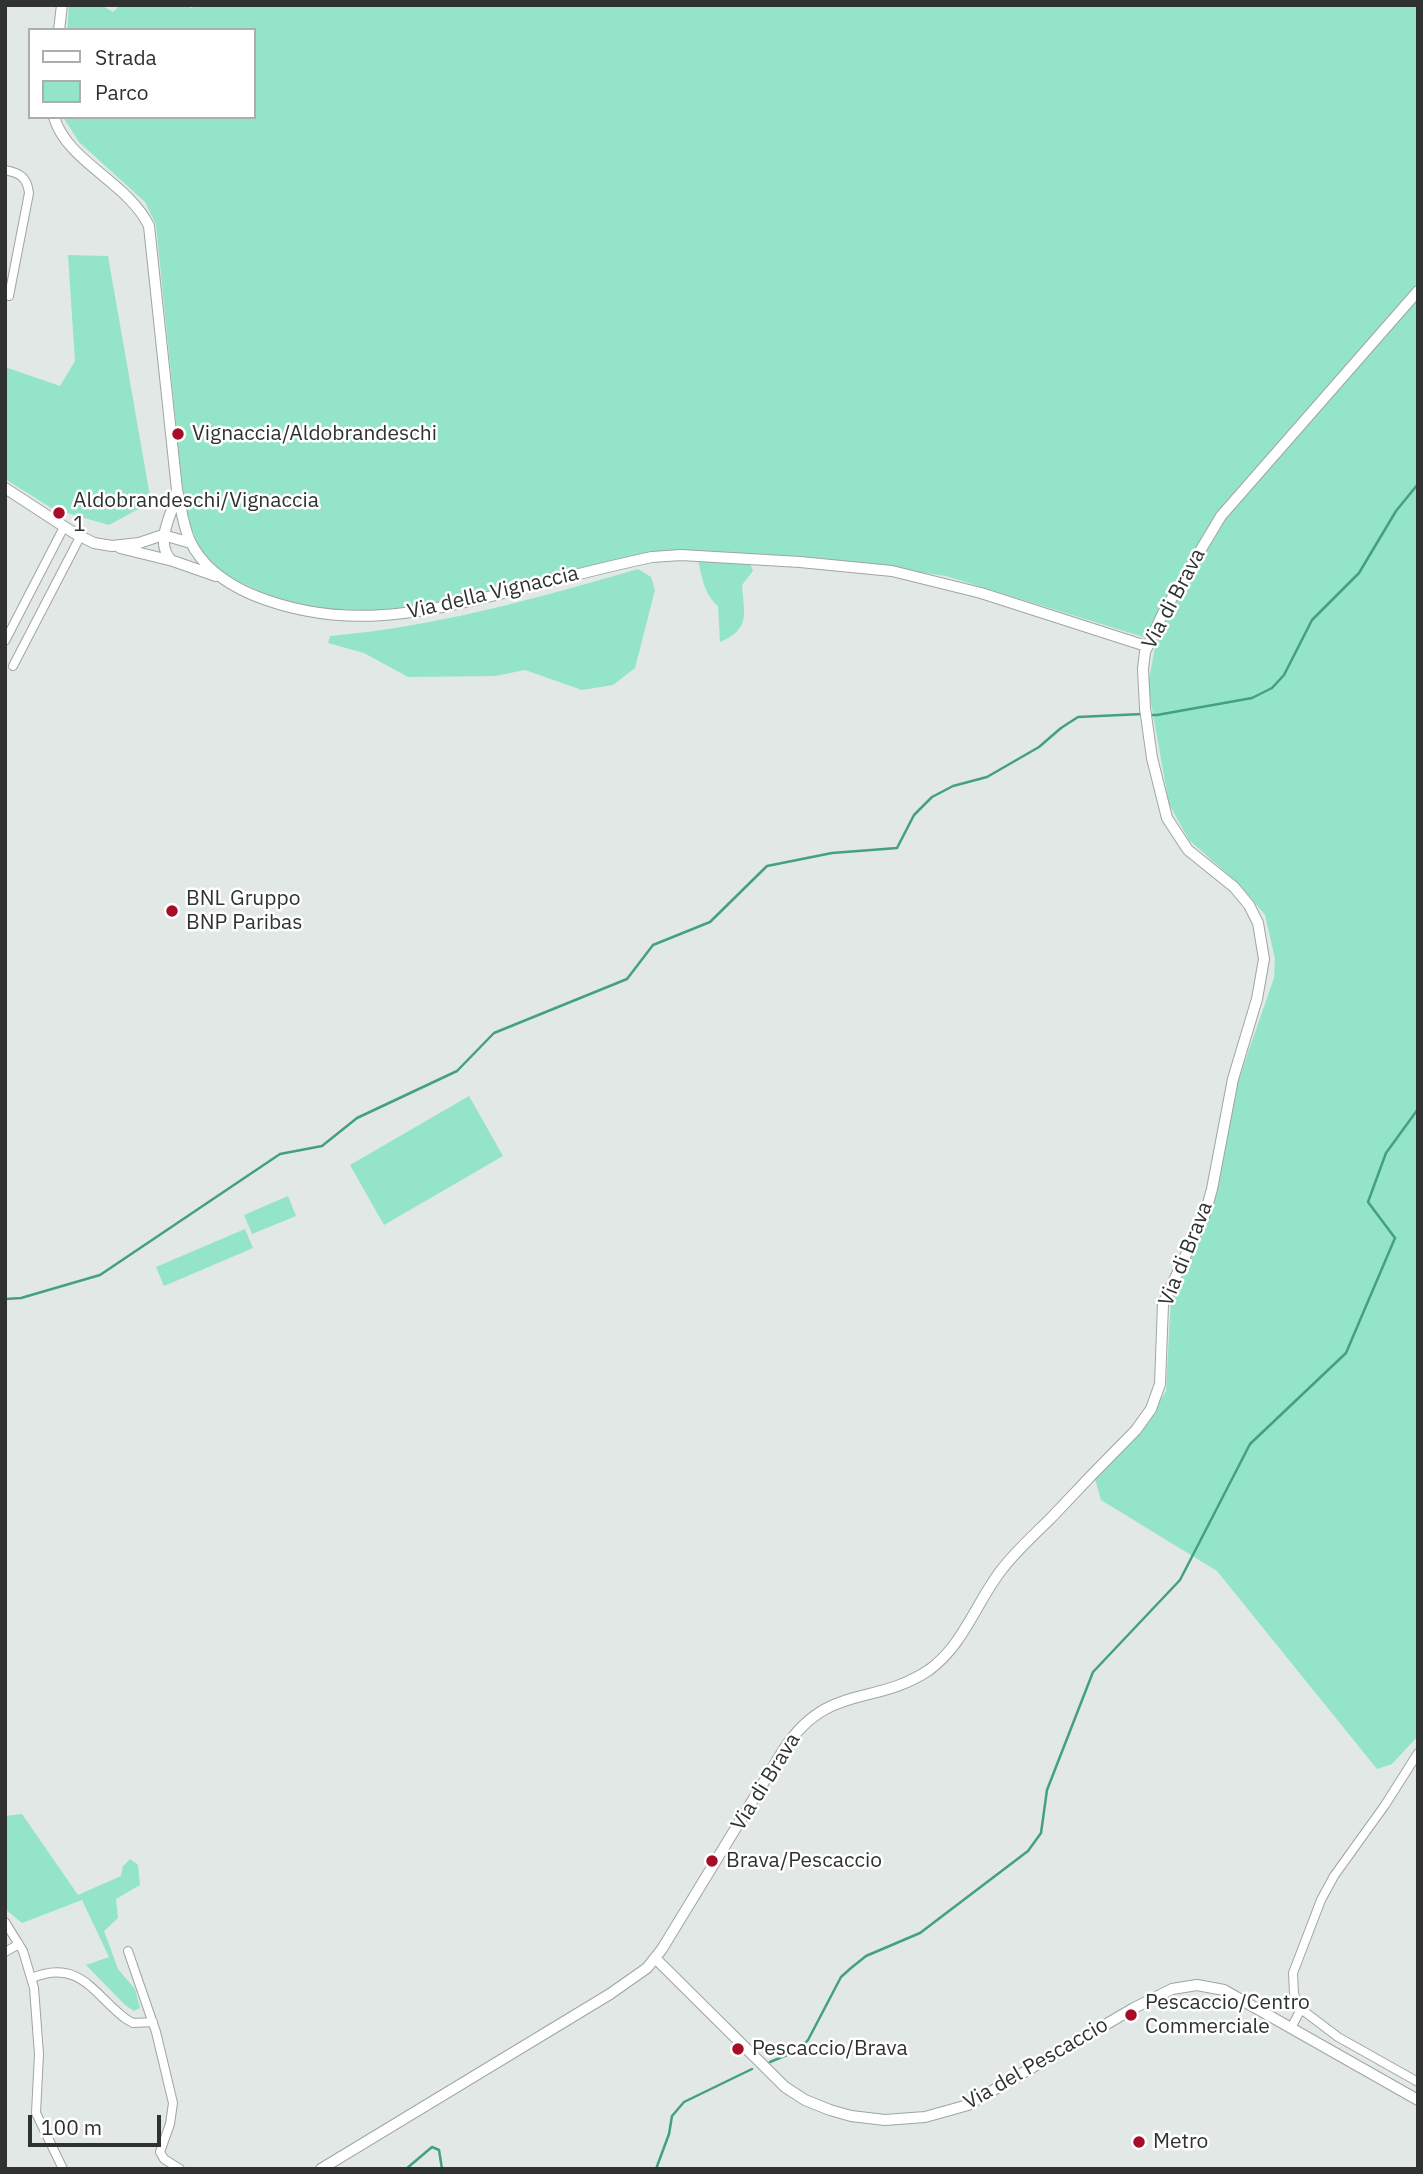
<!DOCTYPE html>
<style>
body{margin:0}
#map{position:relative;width:1423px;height:2174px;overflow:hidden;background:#e1e8e5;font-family:"IBM Plex Sans",sans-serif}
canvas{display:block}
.frame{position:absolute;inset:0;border:7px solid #2f3231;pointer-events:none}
.legend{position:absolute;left:28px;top:28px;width:228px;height:91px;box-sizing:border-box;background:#fff;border:2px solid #acadad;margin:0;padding:9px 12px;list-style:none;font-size:21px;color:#2f3231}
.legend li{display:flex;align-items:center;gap:14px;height:35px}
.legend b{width:35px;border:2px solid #acadad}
.scale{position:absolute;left:28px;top:2115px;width:133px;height:32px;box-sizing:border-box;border:4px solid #2f3231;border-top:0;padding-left:9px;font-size:21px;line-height:24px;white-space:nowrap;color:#2f3231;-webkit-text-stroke:5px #fff;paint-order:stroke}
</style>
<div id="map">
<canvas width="1423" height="2174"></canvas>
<div class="frame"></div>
<ul class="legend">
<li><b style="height:9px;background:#fff"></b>Strada</li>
<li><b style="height:19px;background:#94e4ca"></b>Parco</li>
</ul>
<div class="scale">100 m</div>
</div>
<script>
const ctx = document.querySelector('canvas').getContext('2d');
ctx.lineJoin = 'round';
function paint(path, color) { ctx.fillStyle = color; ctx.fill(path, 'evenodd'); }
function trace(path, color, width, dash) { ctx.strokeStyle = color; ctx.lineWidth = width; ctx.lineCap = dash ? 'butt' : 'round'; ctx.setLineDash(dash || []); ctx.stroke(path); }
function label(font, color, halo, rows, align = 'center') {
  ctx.font = font + ' "IBM Plex Sans",sans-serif'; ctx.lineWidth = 5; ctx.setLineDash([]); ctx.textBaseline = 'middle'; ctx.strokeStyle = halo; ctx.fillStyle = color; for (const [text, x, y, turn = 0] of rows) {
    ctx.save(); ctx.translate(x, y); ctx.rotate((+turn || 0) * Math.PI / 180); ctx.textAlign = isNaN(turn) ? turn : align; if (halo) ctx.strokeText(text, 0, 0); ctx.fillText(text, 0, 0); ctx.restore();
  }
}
paint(new Path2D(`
 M69 5H101L113 12 120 5H183L192 8 195 5H1418V1736L1392 1764 1377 1769 1217 1571 1101 1500 1095 1479 1147 1421 1166 1391 1171 1296 1212 1210 1236 1087 1274 978 1275 959 1265 915 1240 885 1189 840 1169 804 1148 686 1156 641 946 576 820 558 660 551 427 606 370 612 344 609H296L215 570 201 551 185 513 156 225 145 202 79 142 63 117H254V30H67Z
 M68 255 108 256 151 502 109 525 53 509 5 479V367L60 386 75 361Z
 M698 560 750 563 753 571 742 585C744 614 751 629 720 642L718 606C704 594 702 577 698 560Z
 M638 569 651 577 655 590 635 668 613 685 582 690 525 670 495 676 408 677 364 653 328 643 330 636C435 627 538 598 638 569Z
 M469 1096 503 1156 384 1225 350 1165Z
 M288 1196 296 1216 252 1234 244 1215Z
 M245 1229 253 1248 164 1286 156 1267Z
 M22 1814 78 1895 121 1876 123 1866 130 1859 138 1865 140 1885 116 1899 118 1918 104 1931 118 1969 135 1989 140 2008 134 2011 125 2005 86 1965 109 1957 82 1900 22 1923 5 1909V1816Z`), '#94e4ca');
trace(new Path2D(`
 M1149 715H1157L1252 698 1272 688 1284 675 1312 620 1359 573 1396 511 1418 484
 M5 1299 21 1298 100 1275 280 1154 322 1146 357 1118 457 1071 494 1033 627 979 653 945 710 922 767 866 832 853 897 848 914 815 932 797 953 786 987 777 1039 747 1061 728 1078 717 1142 714
 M770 2062 799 2050 808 2040 841 1977 851 1968 866 1956 920 1933 1028 1851 1041 1833 1047 1790 1093 1672 1180 1580 1250 1444 1346 1353 1395 1238 1368 1202 1386 1153 1418 1109
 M406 2169 432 2147 439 2150 442 2169
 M656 2169 669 2134 672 2116 684 2102 752 2069`), '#439f86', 2.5);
const minor = new Path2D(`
 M5 170C20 173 27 177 29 193L9 296
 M5 641 64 527
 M13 666 80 537
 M5 1922 23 1951 34 1988 39 2054 36 2113 63 2169
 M128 1951 156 2032 173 2103 170 2124 160 2152 164 2159 180 2169
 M5 1952 19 1944
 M32 1978C80 1958 94 1995 126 2019L133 2023 153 2022
 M1301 2009 1338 2037 1418 2082
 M1291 2028 1301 2009 1294 1994 1293 1973 1321 1900 1334 1876 1385 1805 1418 1753`);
const tertiary = new Path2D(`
 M59 30 62 5
 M54 117C67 162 128 182 149 226L177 490C181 507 183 526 190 541 203 568 227 584 253 595 341 631 419 614 508 592 556 580 604 567 652 557L681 555 800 562 892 571 981 593 1146 646
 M5 488 74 533 94 543 112 546 139 543 163 535 191 543
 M120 548 173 561 216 576
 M172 561C153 542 172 516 177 493
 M656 1959 785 2087 805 2100 830 2110 851 2116 885 2120 925 2117 968 2105 1134 2008 1172 1989 1197 1985 1224 1990 1418 2100
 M321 2169 610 1994 647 1968 662 1949 784 1749C829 1682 874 1707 929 1670 964 1645 977 1600 1003 1568 1017 1550 1035 1534 1051 1518 1079 1488 1107 1459 1136 1430L1151 1409 1160 1384 1163 1304 1205 1214 1212 1189 1233 1079 1257 999 1264 959 1258 923 1249 905 1234 887 1188 850 1167 818 1152 758 1145 708 1143 669 1145 652 1163 613 1221 516 1418 291`);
trace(minor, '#9fa5a3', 10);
trace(tertiary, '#9fa5a3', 12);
trace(minor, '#fff', 8);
trace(tertiary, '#fff', 10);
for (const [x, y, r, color] of [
 [178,434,7,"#a60d26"],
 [59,513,7,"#a60d26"],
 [172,911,7,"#a60d26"],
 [712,1861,7,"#a60d26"],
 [1131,2015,7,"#a60d26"],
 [738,2049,7,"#a60d26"],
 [1139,2142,7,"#a60d26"]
]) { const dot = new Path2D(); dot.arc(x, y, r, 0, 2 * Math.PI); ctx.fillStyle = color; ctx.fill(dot); trace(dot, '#fff', 2.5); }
label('21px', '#2f3231', '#fff', [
 ["Vignaccia/Aldobrandeschi",192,434],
 ["Aldobrandeschi/Vignaccia",73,501],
 ["1",73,525],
 ["BNL Gruppo",186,899],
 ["BNP Paribas",186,923],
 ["Brava/Pescaccio",726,1861],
 ["Pescaccio/Centro",1145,2003],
 ["Commerciale",1145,2027],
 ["Pescaccio/Brava",752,2049],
 ["Metro",1153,2142]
], 'left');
label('21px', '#2f3231', '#fff', [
 ["Via della Vignaccia",493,593,-13],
 ["Via di Brava",1174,599,-62],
 ["Via di Brava",1186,1254,-68],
 ["Via di Brava",766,1782,-58],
 ["Via del Pescaccio",1036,2064,-30]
]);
</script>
